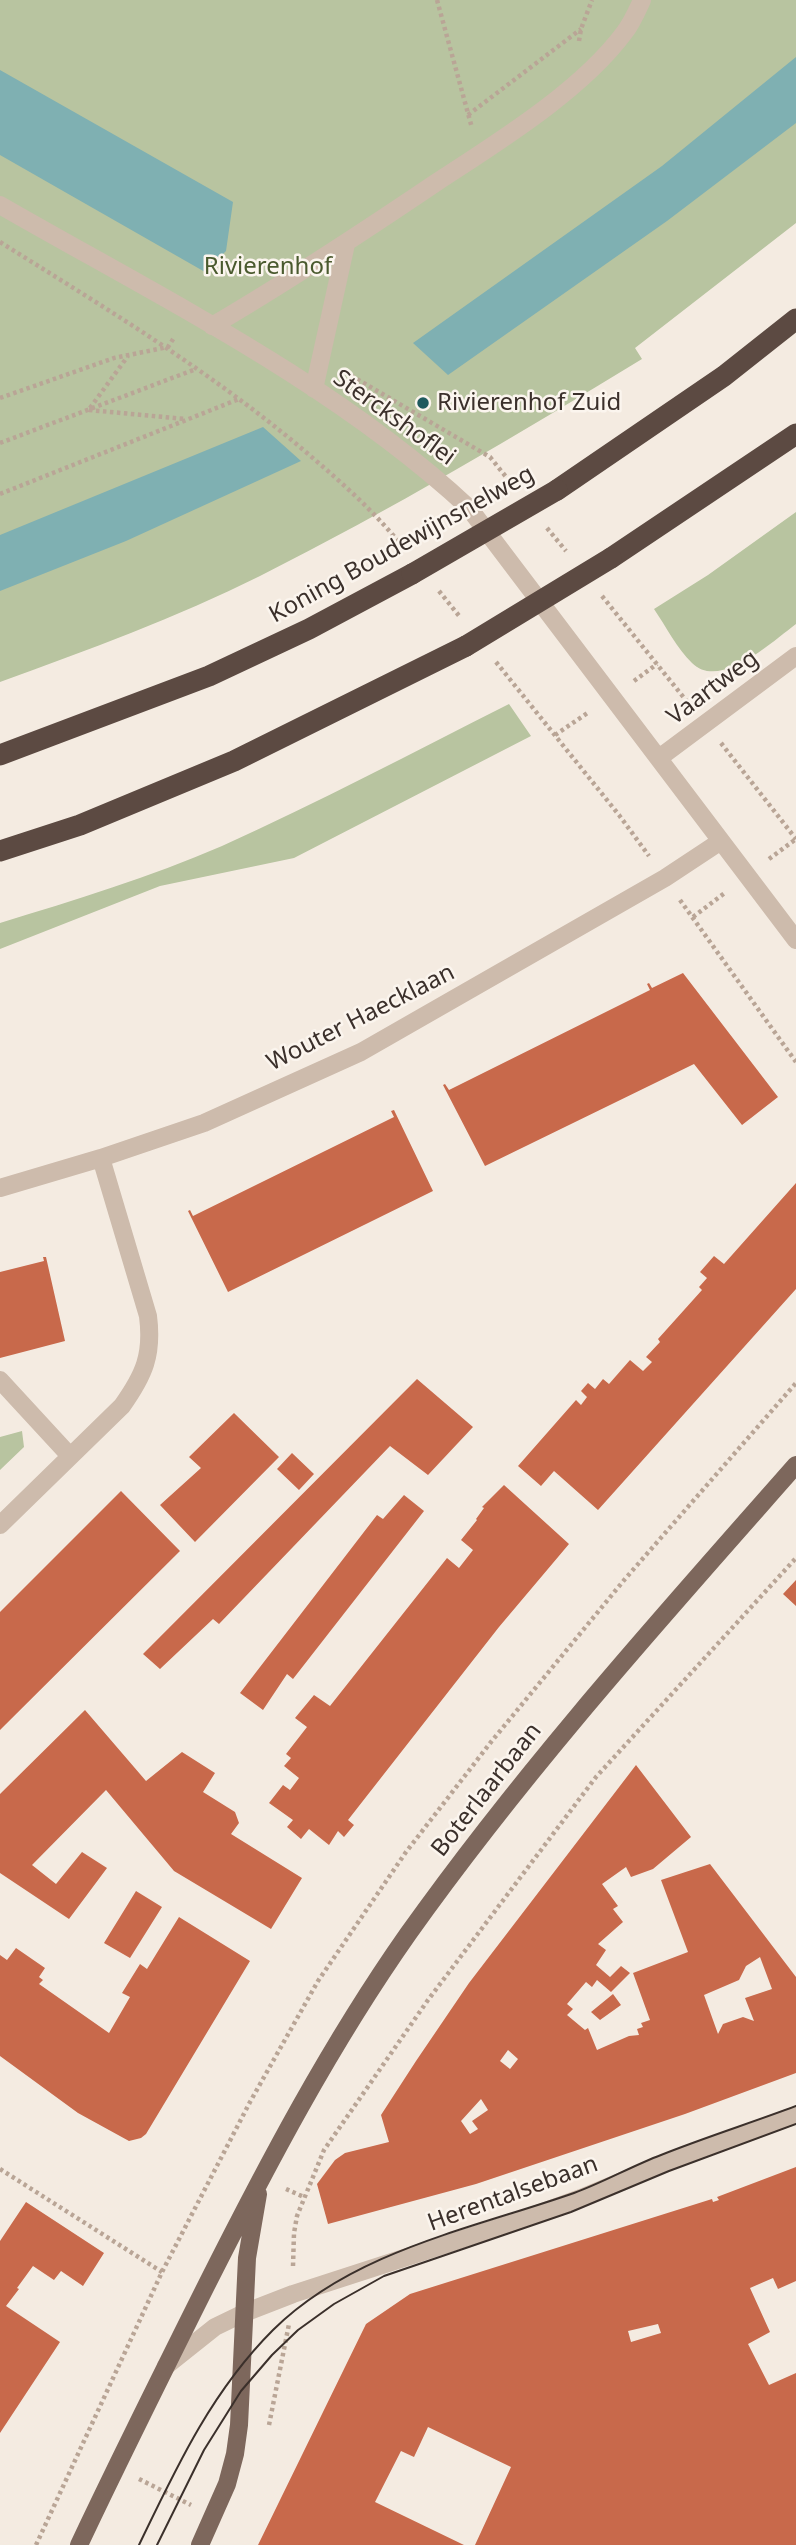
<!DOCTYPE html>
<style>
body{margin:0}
canvas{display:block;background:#f4ebe1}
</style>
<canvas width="796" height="2545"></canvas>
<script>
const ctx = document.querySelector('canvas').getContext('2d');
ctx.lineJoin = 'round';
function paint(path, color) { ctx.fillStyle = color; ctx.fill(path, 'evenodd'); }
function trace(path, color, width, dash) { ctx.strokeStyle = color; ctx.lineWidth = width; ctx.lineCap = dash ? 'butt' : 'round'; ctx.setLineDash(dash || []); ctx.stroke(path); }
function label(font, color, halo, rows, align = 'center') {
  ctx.font = font + ' "Noto Sans",sans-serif'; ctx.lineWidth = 5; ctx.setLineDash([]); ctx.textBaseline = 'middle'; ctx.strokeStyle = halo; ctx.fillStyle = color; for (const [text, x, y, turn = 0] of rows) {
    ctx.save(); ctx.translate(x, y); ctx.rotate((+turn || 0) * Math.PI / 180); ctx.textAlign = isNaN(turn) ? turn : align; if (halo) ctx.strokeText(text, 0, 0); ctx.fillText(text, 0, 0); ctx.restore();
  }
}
paint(new Path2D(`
 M0 0H796V223L635 348 642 359C517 435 391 510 260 576 176 618 88 650 0 682Z
 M796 512V624C773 641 720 691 692 663 678 650 665 625 654 609L708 575Z
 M509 704 531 736 294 858 160 886 0 949V923C75 900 150 877 222 846 319 802 414 752 509 704Z
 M22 1431 24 1447 0 1470V1437Z`), '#b8c4a0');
paint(new Path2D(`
 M796 57V123L667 221 448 375 413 343 662 166Z
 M0 70 233 202 226 251 205 272 0 155Z
 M263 427 301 461 126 541 0 591V535Z`), '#7fb0b2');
paint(new Path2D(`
 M683 973 778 1097 742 1125 694 1064 485 1166 443 1085 445 1084 449 1090 650 990 647 984 649 983 652 988Z
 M394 1110 433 1191 228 1292 188 1211 190 1210 193 1216 394 1117 391 1111Z
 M796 1183V1289L598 1510 554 1471 541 1486 518 1466 576 1400 581 1405 587 1397 581 1391 588 1383 595 1389 603 1379 609 1384 630 1360 643 1371 652 1362 646 1357 660 1342 658 1339 702 1290 699 1287 707 1278 700 1272 714 1256 724 1264Z
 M43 1257H46L65 1341 0 1358V1272L44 1261Z
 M417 1379 473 1427 428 1475 390 1446 219 1624 213 1619 160 1669 143 1654Z
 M234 1413 279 1457 195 1542 160 1505 201 1468 189 1457Z
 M292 1453 314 1474 299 1490 277 1469Z
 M504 1485 569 1544 499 1627 348 1820 354 1825 344 1837 338 1831 329 1845 309 1829 301 1839 287 1827 293 1820 269 1803 283 1785 290 1790 299 1778 284 1766 291 1758 286 1754 307 1727 295 1718 314 1695 330 1706 447 1558 459 1568 473 1550 461 1540 477 1520 476 1519 484 1508 482 1507Z
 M121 1491 180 1551 0 1730V1612Z
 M404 1495 424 1511 293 1679 287 1674 263 1710 240 1693 377 1515 383 1519Z
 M796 1580V1606L783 1594Z
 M85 1710 146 1781 182 1752 215 1773 203 1792 235 1812 239 1823 231 1834 302 1878 271 1929 174 1871 106 1790 32 1865 56 1884 82 1852 107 1868 69 1919 0 1873V1794Z
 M636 1765 691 1837 653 1869 631 1877 626 1867 602 1884 618 1906 613 1909 623 1922 598 1944 606 1950 596 1965 610 1977 621 1966 630 1973 611 1992 597 1980 592 1987 586 1982 567 2004 573 2009 567 2015 585 2030 588 2028 597 2050 629 2036 639 2035 637 2029 643 2027 641 2023 650 2020 633 1973 688 1952 661 1880 710 1864 796 1977V2073L685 2114 476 2184 328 2224 317 2184 335 2160 345 2153 389 2142 381 2115 416 2061 469 1983ZM760 1957 772 1989 745 1998 754 2021 743 2017 723 2024 718 2034 704 1995 739 1980 746 1966ZM508 2050 518 2059 510 2069 500 2061ZM481 2099 488 2110 472 2121 478 2129 470 2134 461 2121Z
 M136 1891 162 1907 130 1958 104 1943Z
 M179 1917 250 1961 146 2134 141 2138 129 2141 78 2113 0 2056V1955L7 1960 16 1948 45 1968 39 1977 43 1980 39 1984 109 2033 130 1997 122 1993 140 1964 147 1969Z
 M613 1994 621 2005 600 2020 591 2012Z
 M796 2167V2281L778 2289 773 2278 750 2288 770 2332 748 2344 769 2385 796 2373V2545H475L511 2467 428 2427 414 2457 401 2451 375 2502 464 2545H258L366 2324 410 2294 712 2199 713 2202 719 2200 717 2197ZM658 2324 661 2333 631 2342 628 2331Z
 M26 2202 104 2253 83 2286 61 2271 54 2280 33 2266 17 2288 19 2289 6 2306 60 2342 0 2433V2241Z`), '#c8694b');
trace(new Path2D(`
 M437 0 472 128
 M579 41 581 29 592 0
 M468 115 581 29
 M0 242C105 308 212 372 307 453 341 482 374 511 402 546
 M345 372 490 457 511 483
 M0 398 114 358 168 347 175 336
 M90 408 128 356
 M89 410 185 419
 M0 443 196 369
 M0 494 239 399
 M547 528 566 551
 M439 591 460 617
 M602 596 689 704
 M496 662 619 815 649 856
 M634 681 657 664
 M555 735 589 712
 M721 743 796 839
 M769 859 796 839
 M680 900 796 1062
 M693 917 726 892
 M0 2169 162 2272
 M286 2189 304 2197
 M293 2266 294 2233 297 2216 324 2150 428 2000 596 1777 796 1558
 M269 2425 289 2324
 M139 2479 191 2505
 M36 2545 162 2272 250 2102 318 1981 406 1852 491 1742 625 1579 796 1383`), '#b9a596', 4.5, [3.5, 3.5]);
trace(new Path2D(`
 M0 205C158 296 335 383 469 508L796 940
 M212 326C289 281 363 232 437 182 498 142 581 91 624 33 632 23 637 11 642 0
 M314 389 346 244
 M659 758 796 656
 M0 1188 101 1158 204 1123 361 1052 665 878 721 841
 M0 1380 70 1456
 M0 1525 122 1406C144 1375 153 1355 148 1316L101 1158
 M166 2366 215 2327 244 2313 293 2294 521 2220 581 2198 665 2163 796 2115`), '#cdbbac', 18);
trace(new Path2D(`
 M79 2545C120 2458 163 2372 206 2286 267 2165 330 2045 408 1934 526 1768 662 1617 796 1465
 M200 2545 227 2484 235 2454 239 2425 247 2258 258 2194`), '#7d675c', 18);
trace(new Path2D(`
 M557 490 724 376 796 319
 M611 558 796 434
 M0 755 209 676 309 629 412 574
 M0 851 80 825 234 761 466 646`), '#5c4a42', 21);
trace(new Path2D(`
 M139 2545C176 2468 211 2392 273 2330 353 2251 471 2229 574 2193 604 2182 632 2166 661 2155 706 2137 751 2123 796 2106
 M157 2545 204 2450 241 2391 272 2355 298 2330 334 2304 384 2276 571 2212 669 2171 796 2124`), '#3b302b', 2);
trace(new Path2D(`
 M412 574 557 490
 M466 646 611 558`), '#5c4a42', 21);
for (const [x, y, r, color] of [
 [423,403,7,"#1f5a5e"]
]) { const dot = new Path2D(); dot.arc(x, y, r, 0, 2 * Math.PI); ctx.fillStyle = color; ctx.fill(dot); trace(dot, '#fbf5ee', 2.5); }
label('24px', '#4a5a2e', '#fbf5ee', [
 ["Rivierenhof",268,267]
]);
label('24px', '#3b302b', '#fbf5ee', [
 ["Rivierenhof Zuid",437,403]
], 'left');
label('24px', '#3b302b', '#fbf5ee', [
 ["Sterckshoflei",394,418,36],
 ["Koning Boudewijnsnelweg",402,545,-29],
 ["Vaartweg",713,688,-37],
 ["Wouter Haecklaan",361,1018,-27],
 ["Boterlaarbaan",487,1790,-52],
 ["Herentalsebaan",513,2194,-20]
]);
</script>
